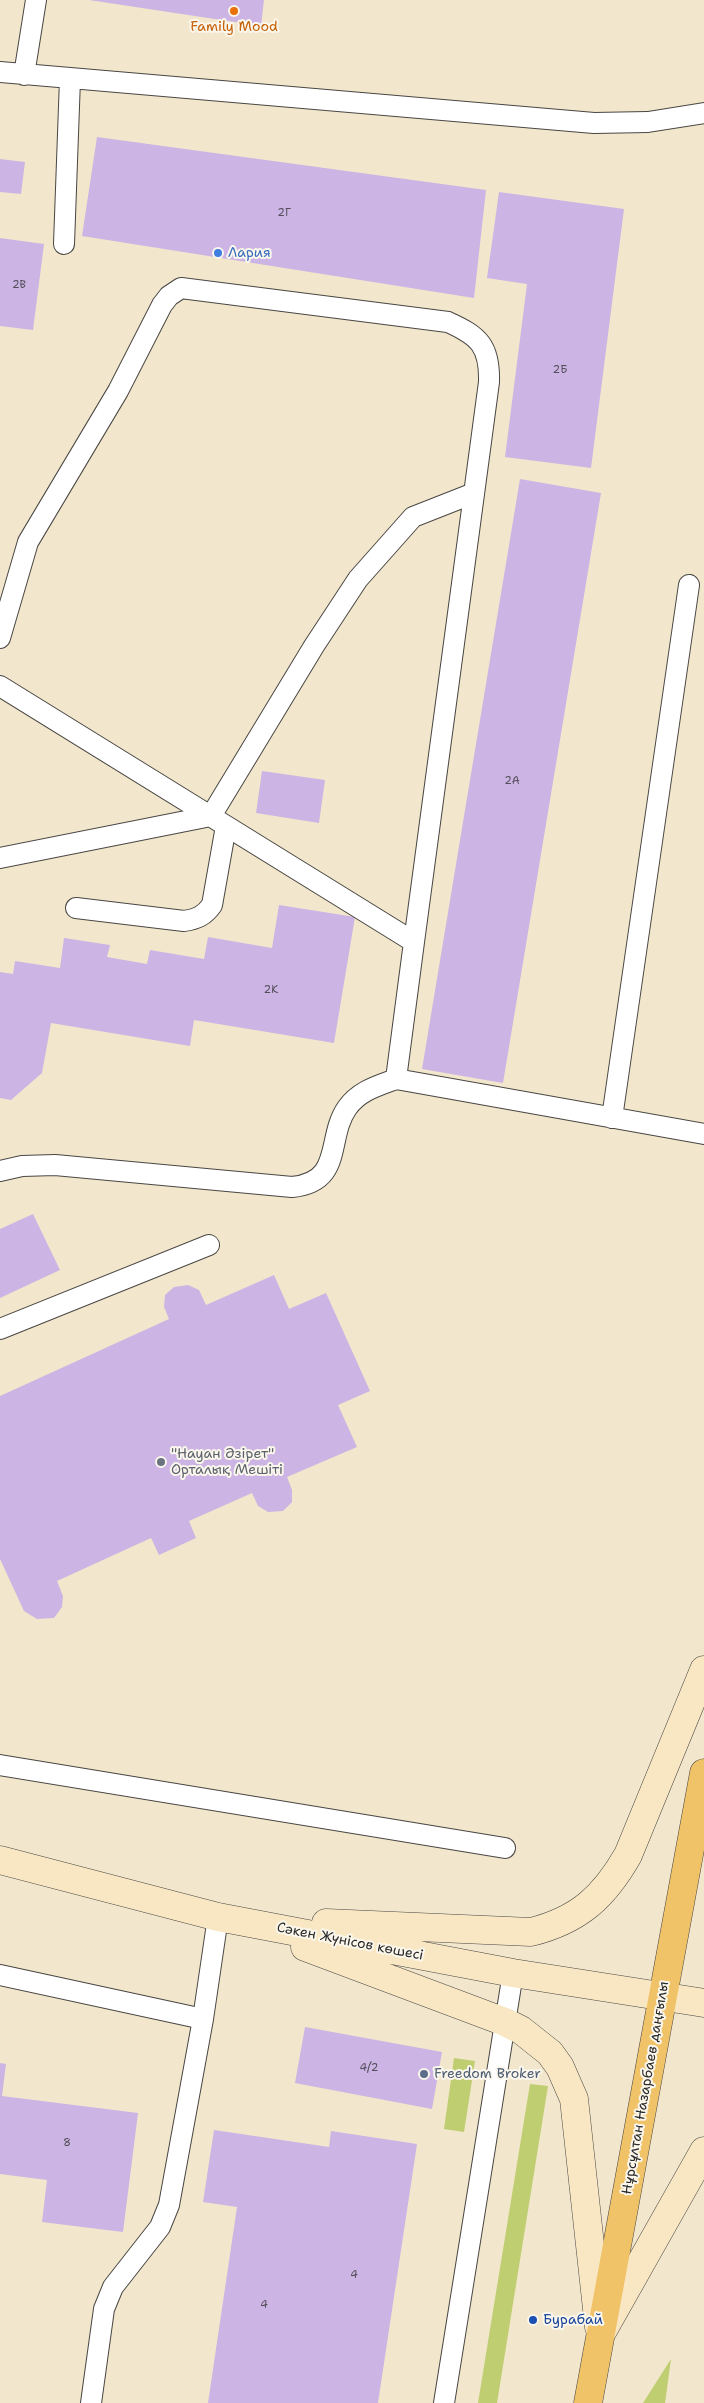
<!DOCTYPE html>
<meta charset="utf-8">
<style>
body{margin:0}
canvas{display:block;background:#f2e6cc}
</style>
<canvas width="704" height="2403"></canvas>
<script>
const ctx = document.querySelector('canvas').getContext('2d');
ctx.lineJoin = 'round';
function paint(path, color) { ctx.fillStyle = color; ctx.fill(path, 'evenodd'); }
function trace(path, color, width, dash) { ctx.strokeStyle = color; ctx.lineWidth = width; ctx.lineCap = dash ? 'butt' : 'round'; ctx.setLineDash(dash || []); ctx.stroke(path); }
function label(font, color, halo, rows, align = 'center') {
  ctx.font = font + ' "Shantell Sans",sans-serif'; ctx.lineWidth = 4; ctx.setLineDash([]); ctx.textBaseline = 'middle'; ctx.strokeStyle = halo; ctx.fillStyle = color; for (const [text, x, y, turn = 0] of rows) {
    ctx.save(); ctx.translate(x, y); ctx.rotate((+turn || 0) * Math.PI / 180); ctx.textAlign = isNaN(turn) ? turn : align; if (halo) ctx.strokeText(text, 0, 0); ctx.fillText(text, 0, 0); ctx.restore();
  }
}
paint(new Path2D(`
 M454 2058 475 2061 464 2132 444 2129Z
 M530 2084 548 2086 497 2403H478Z
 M671 2359 665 2403H643Z`), '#bece70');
paint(new Path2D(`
 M89 0H264L261 26Z
 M97 137 486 190 474 298 82 236Z
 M0 159 25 162 21 194 0 192Z
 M499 192 624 209 591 468 505 457 527 284 487 278Z
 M0 238 44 244 33 330 0 326Z
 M520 479 601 493 503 1083 422 1069Z
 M262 771 325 780 319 823 256 813Z
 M279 905 355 917 334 1043 194 1020 190 1046 51 1023 42 1073 11 1100 0 1098V972L13 974 15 961 60 968 64 938 110 945 107 957 147 964 150 950 204 959 208 937 272 948Z
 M33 1214 60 1270 0 1298V1229Z
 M274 1275 289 1309 326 1293 370 1391 338 1405 357 1447 287 1477 292 1490V1502L283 1511 268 1512 258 1506 252 1493 189 1521 196 1538 159 1555 151 1538 57 1581 63 1596 62 1607 54 1618 37 1619 24 1611 0 1559V1396L169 1319 164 1307 165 1295 174 1287 188 1285 199 1290 206 1305Z
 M305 2027 442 2052 432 2109 295 2083Z
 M0 2063 6 2064 2 2096 138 2113 123 2232 42 2222 47 2180 0 2174Z
 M214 2130 329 2147 331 2131 417 2144 378 2403H208L237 2207 203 2202Z`), '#ccb5e4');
const lane = new Path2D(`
 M0 72 594 123 648 122 704 113
 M24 75 36 0
 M64 244 70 79
 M0 638 28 542 118 391 162 305 169 296 181 288 448 322C479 336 490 346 489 382L414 942
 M0 686 414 942 396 1079 704 1134
 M0 858 211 816 314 646 358 579 413 517 474 493
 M76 908 184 921C197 919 204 916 212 905L226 826
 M612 1118 689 585
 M0 1171 22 1166 55 1165 292 1187C344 1182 326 1138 347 1108 359 1091 377 1086 396 1079
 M0 1329 209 1245
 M0 1765 505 1848
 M0 1975 203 2019
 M91 2403 104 2309 113 2287 160 2227 169 2205 203 2019 218 1917
 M444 2403 513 1973`);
const secondary = new Path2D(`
 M0 1860 218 1917 513 1973 704 2003
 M326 1923 531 1932C579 1920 604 1897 628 1855L704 1670
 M305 1947 505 2022 521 2030 550 2053 560 2067 574 2099 599 2327
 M603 2330 704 2151`);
const highway = new Path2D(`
 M588 2403 704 1773`);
trace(lane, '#494743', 22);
trace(secondary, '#494743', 29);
trace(highway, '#494743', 29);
trace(lane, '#fff', 20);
trace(secondary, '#f9e7c3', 28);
trace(highway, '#f1c369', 28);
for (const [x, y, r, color] of [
 [234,11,5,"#e8710a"],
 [218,253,5,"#3f7fe0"],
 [161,1462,5,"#6b7280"],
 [424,2074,5,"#5c6f8a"],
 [533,2320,5,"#1a4fb4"]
]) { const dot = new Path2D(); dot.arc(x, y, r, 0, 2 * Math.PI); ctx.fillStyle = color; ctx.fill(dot); trace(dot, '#fbf7ec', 2); }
label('11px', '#534e59', null, [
 ["2Г",284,213],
 ["2В",19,285],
 ["2Б",560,370],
 ["2А",512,781],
 ["2К",271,990],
 ["4/2",369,2068],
 ["8",67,2143],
 ["4",354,2275],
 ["4",264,2305]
]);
label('14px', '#c56008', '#fbf7ec', [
 ["Family Mood",234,27]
]);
label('14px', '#366cbe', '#fbf7ec', [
 ["Лария",228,253]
], 'left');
label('14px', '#5b616d', '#fbf7ec', [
 ["\"Науан Әзірет\"",171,1454],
 ["Орталық Мешіті",171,1470]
], 'left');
label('14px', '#2b2b2b', '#fbf7ec', [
 ["Сәкен Жүнісов көшесі",350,1942,11],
 ["Нұрсұлтан Назарбаев даңғылы",646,2088,-80]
]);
label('14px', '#4e5e75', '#fbf7ec', [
 ["Freedom Broker",434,2074]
], 'left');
label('14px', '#164399', '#fbf7ec', [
 ["Бурабай",543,2320]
], 'left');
</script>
